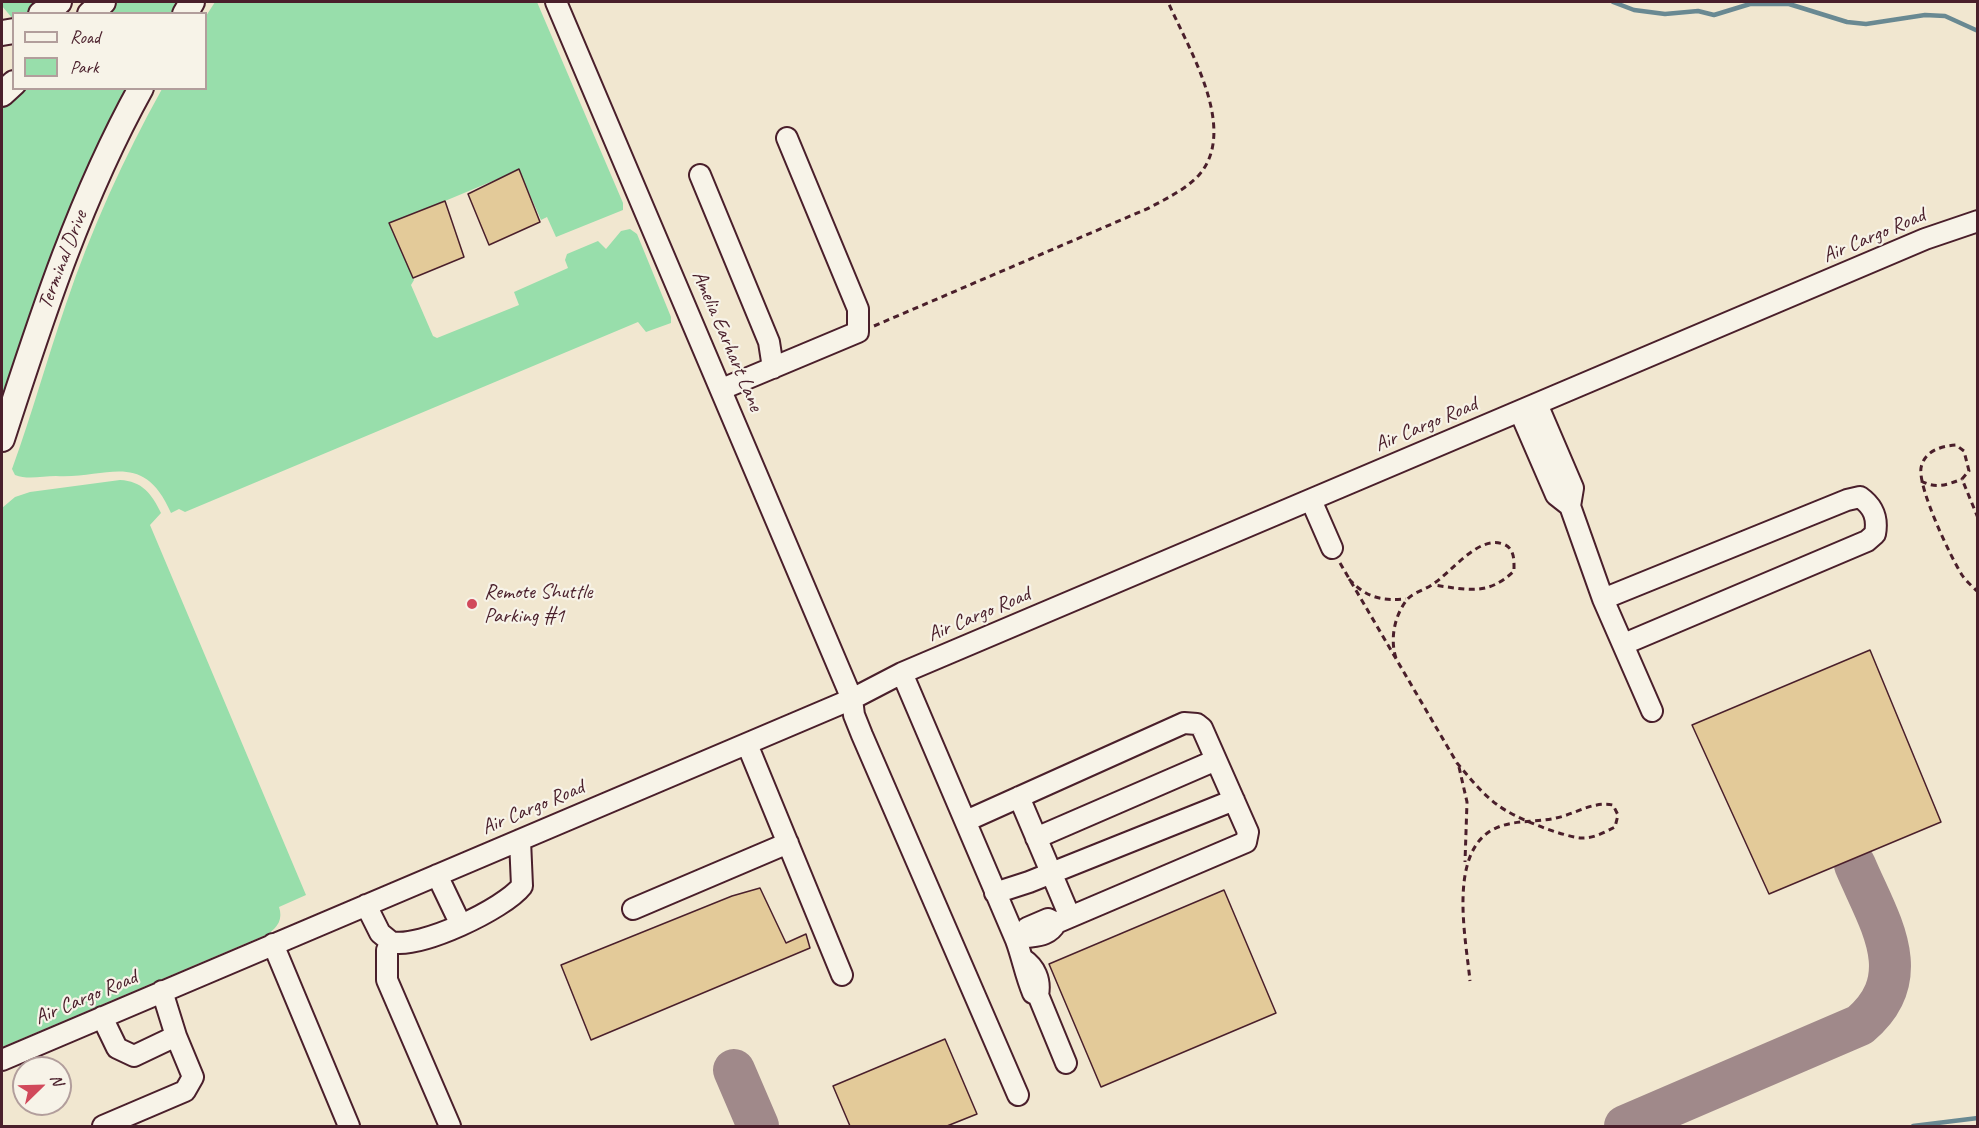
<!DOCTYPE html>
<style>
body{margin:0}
#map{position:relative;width:1979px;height:1128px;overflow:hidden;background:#f7f3e8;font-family:Caveat,sans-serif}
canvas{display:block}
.frame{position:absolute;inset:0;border:3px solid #4a1f2b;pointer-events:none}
.legend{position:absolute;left:12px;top:12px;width:195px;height:78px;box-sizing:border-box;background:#f7f3e8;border:2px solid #b29e9c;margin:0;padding:8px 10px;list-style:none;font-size:18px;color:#4a1f2b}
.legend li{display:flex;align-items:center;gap:12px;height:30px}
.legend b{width:30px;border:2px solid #b29e9c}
.north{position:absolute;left:12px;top:1056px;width:60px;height:60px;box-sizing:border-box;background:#f7f3e8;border:2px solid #b29e9c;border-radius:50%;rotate:67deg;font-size:16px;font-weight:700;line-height:24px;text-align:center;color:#4a1f2b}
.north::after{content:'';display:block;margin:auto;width:21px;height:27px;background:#d1495b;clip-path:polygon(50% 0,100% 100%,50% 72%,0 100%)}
</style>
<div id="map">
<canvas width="1979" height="1128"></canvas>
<div class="frame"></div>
<ul class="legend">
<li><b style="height:8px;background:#f7f3e8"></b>Road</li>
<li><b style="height:16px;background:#98deab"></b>Park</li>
</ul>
<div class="north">N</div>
</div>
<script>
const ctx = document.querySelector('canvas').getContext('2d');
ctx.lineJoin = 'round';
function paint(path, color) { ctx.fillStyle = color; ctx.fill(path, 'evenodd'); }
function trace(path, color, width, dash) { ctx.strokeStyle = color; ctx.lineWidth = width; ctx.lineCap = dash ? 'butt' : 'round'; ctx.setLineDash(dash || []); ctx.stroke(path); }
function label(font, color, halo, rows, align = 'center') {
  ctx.font = font + ' Caveat,sans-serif'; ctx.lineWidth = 4.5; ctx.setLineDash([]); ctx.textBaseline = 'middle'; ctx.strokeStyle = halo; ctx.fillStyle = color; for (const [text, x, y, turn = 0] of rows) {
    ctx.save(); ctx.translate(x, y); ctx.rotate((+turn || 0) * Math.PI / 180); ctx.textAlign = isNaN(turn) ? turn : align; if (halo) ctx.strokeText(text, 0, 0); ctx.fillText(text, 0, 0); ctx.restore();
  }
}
paint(new Path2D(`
 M2 2H1977V1126H2ZM14 14H206V88H14ZM24 1068H60V1104H24Z`), '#f1e7d0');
paint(new Path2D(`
 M2 2H48L30 13 14 14 13 19 2 6Z
 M115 2H181L173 13 102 14Z
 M215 2H537L623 203V210L556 237 547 217 541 220 519 170 390 224 414 280 411 285 433 336 437 338 519 305 514 292 568 268 565 260 567 254 598 241 606 249 621 231 630 229 637 234 671 317V323L646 332 638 322 185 512 179 509 171 513C143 449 108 479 56 476 42 476 28 480 15 475L12 469C32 414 47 359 66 304 91 230 124 157 162 89L206 88V16Z
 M19 89H130L2 412V105Z
 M120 480C142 481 152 494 161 513L150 525 306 895 279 907C283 919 278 927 268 934L2 1047V508L15 497 30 492Z`), '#98deab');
trace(new Path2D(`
 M1613 2 1634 10 1665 14 1698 11 1714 15 1750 4H1789L1847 22 1866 24 1925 15 1945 16 1978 31
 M1913 1126 1978 1118`), '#698992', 4.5);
trace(new Path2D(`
 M734 1070 758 1126
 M1625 1126 1860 1025C1918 976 1878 920 1855 865`), '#a0898a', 42);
const building = new Path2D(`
 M519 169 540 222 489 245 468 194Z
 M445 201 464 257 413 278 389 223Z
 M1870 650 1941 822 1769 894 1692 725Z
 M760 888 786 943 806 934 810 948 591 1040 561 965 732 896Z
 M1224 890 1276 1013 1101 1087 1049 964Z
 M945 1039 977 1114 947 1126H850L833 1086Z`);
paint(building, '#e3ca99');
trace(building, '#4a1f2b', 1.5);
const minor = new Path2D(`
 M556 2 852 699 854 715 862 735 1018 1095
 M700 175 769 342 773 368
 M722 389 858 332V309L787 138
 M1520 412 1556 495 1570 506 1573 488 1537 404
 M1311 500 1332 548
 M1570 506 1603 599 1652 711
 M1603 599 1847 500 1860 497C1874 507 1878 518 1875 534L1867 541 1624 644
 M902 673 1016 940C1023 959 1025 974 1033 993L1038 995C1041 980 1035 967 1023 959
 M747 744 842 975
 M1019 797 1070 917
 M966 821 1184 723 1197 724 1202 728 1248 832 1246 842 1056 923
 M1036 838 1216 760
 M437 875 460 923
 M995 893 1029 882 1234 800
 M366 905 380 933 391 942 387 950V980L450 1126
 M633 909 788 843
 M1016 940C1029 934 1047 940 1056 923L1048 919 1027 928 1022 937
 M391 942C420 949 504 909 522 886L520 840
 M273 944 349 1126
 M162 991 176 1036
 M1038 995 1066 1063
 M102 1017 117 1048 134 1056 176 1036 193 1077 185 1091 103 1126
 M2 1060 852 699 902 673 1925 239 1978 221`);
const major = new Path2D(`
 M41 14 59 2
 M90 14 103 2
 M185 14 192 2
 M2 33 14 31
 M2 94 14 83
 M2 439C41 319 79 200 141 88`);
trace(minor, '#4a1f2b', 24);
trace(major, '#4a1f2b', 28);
trace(new Path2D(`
 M874 326 1149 208C1167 198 1185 190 1199 175 1239 129 1188 48 1168 2
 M1921 481C1936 489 1947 485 1962 479
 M1978 518 1962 479 1969 471 1964 451 1956 445C1941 446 1924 451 1921 468 1918 488 1950 556 1962 575 1966 581 1972 586 1978 592
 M1340 563 1457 763C1470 778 1482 794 1499 806 1515 818 1561 836 1581 838 1593 839 1605 832 1615 827L1618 815 1613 805C1592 801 1576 814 1556 818 1535 823 1512 819 1492 830 1448 855 1466 939 1470 981
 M1349 579C1366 598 1382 601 1406 599
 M1396 658C1390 640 1394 617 1406 601 1411 593 1425 590 1433 584 1452 572 1478 535 1503 544 1515 548 1514 561 1514 571 1487 597 1466 589 1433 585
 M1459 767 1467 802 1465 862`), '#4a1f2b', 3, [6, 4.5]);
trace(minor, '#f7f3e8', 20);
trace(major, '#f7f3e8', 24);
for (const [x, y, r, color] of [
 [472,604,6,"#d1495b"]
]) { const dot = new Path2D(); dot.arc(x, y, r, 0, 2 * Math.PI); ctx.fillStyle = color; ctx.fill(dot); trace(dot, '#f7f3e8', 2); }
label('21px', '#4a1f2b', '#f7f3e8', [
 ["Air Cargo Road",1874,236,-23],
 ["Terminal Drive",63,260,-69],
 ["Amelia Earhart Lane",727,341,67],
 ["Air Cargo Road",1426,425,-23],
 ["Air Cargo Road",979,615,-23],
 ["Air Cargo Road",533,808,-23],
 ["Air Cargo Road",86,998,-23]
]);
label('21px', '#4a1f2b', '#f7f3e8', [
 ["Remote Shuttle",484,592],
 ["Parking #1",484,616]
], 'left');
</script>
